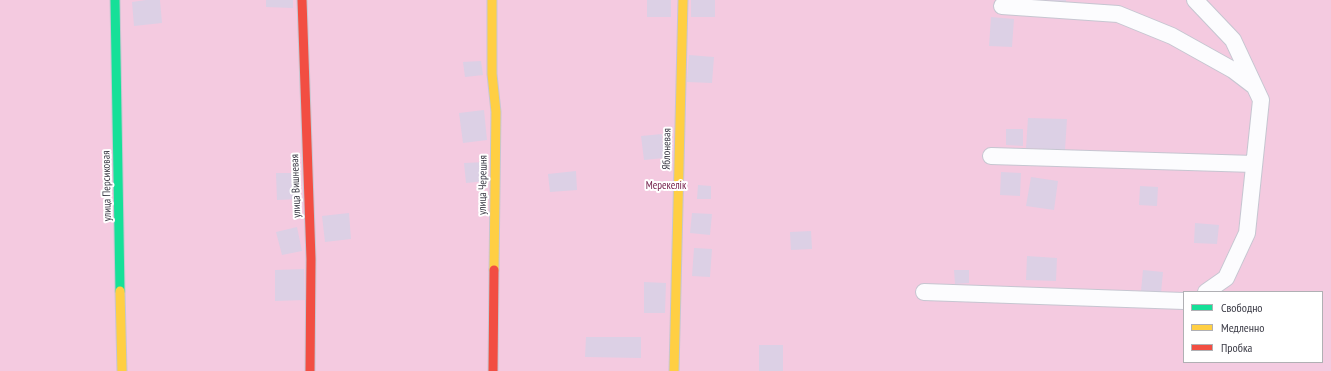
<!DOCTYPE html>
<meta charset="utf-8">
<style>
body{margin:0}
#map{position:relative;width:1331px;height:371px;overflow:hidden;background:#eeeefa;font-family:"PT Sans Narrow",sans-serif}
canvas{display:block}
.legend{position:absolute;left:1183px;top:291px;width:140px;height:72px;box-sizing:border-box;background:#fff;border:1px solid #b0b0b4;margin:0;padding:5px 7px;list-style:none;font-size:12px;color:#393944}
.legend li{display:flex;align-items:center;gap:8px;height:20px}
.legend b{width:20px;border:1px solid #b0b0b4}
</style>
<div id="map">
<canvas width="1331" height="371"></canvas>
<ul class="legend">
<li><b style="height:5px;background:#16e098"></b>Свободно</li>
<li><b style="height:5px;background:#ffcf43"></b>Медленно</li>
<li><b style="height:5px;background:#f24e42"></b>Пробка</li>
</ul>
</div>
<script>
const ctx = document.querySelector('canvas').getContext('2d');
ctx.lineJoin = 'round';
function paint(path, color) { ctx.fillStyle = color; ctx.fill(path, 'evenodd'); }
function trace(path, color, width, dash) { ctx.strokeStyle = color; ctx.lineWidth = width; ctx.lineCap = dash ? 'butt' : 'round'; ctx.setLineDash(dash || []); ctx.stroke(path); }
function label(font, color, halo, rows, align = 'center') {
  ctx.font = font + ' "PT Sans Narrow",sans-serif'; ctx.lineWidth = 4; ctx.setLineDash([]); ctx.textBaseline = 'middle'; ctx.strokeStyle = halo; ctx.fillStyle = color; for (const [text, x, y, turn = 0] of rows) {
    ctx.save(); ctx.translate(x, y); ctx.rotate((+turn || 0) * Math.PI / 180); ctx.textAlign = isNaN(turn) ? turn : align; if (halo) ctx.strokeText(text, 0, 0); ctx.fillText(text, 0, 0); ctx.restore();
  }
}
paint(new Path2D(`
 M0 0H1331V371H0ZM1184 292H1322V362H1184Z`), '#f4cae0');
paint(new Path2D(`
 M146 0H160L162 23 134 26 132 2Z
 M266 0H293V8L266 7Z
 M647 0H671V17H647Z
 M691 0H715V17H691Z
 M1050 0H1066V2L1050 1Z
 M991 17 1014 19 1012 47 989 46Z
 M689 55 714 57 712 83 687 82Z
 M481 61 483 75 465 77 463 62Z
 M484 110 487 140 463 143 459 113Z
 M1028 118 1067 119 1065 150 1026 148Z
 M1006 129H1023V146L1006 145Z
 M662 134 664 158 644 160 641 136Z
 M486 162 487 181 466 183 464 163Z
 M576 171 577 190 550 192 548 174Z
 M1001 172 1021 173 1020 196 1000 195Z
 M276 173H298L299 199 277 200Z
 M1031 177 1058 181 1054 210 1026 206Z
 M698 185 711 186V199H697Z
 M1140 186 1158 187 1157 206 1139 205Z
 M349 213 351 239 325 242 322 216Z
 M692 213 712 214 710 235 690 233Z
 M1195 223 1219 225 1217 244 1194 243Z
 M297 227 302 251 282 255 276 232Z
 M811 231 812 249 791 250 790 232Z
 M694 248 712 249 710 277 692 276Z
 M1027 256 1057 258 1056 281 1026 280Z
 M304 269 305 300 275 301V270Z
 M954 270H969V283L955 284Z
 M1143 270 1163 272 1161 293 1141 291Z
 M644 282 666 283 665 313H644Z
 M586 337H641V358L585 357Z
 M759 345H783V371H759Z`), '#dcd0e5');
const street = new Path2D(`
 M1195 0 1233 40 1261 100 1247 233 1226 278 1206 292
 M1002 6 1118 14 1172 36 1233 70 1254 86
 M991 156 1254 164
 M924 292 1184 301`);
const fast = new Path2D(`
 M115 0 120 291`);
const slow = new Path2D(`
 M492 0V74L496 112 494 270
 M120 291 122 371
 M674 371 683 0`);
const jam = new Path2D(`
 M302 0 311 259 310 371
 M493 371 494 270`);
trace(street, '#c6c6d1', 18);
trace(fast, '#c6c6d1', 11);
trace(slow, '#c6c6d1', 11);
trace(jam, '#c6c6d1', 11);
trace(street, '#fcfcfe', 16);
trace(fast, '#16e098', 9);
trace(slow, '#ffcf43', 9);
trace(jam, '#f24e42', 9);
label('11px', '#393944', '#fff', [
 ["Яблоневая",667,149,-89],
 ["улица Черешня",483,185,-89],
 ["улица Персиковая",107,186,-91],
 ["улица Вишневая",296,186,-92]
]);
label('11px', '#711a47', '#fff', [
 ["Мерекелік",666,186]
]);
</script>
